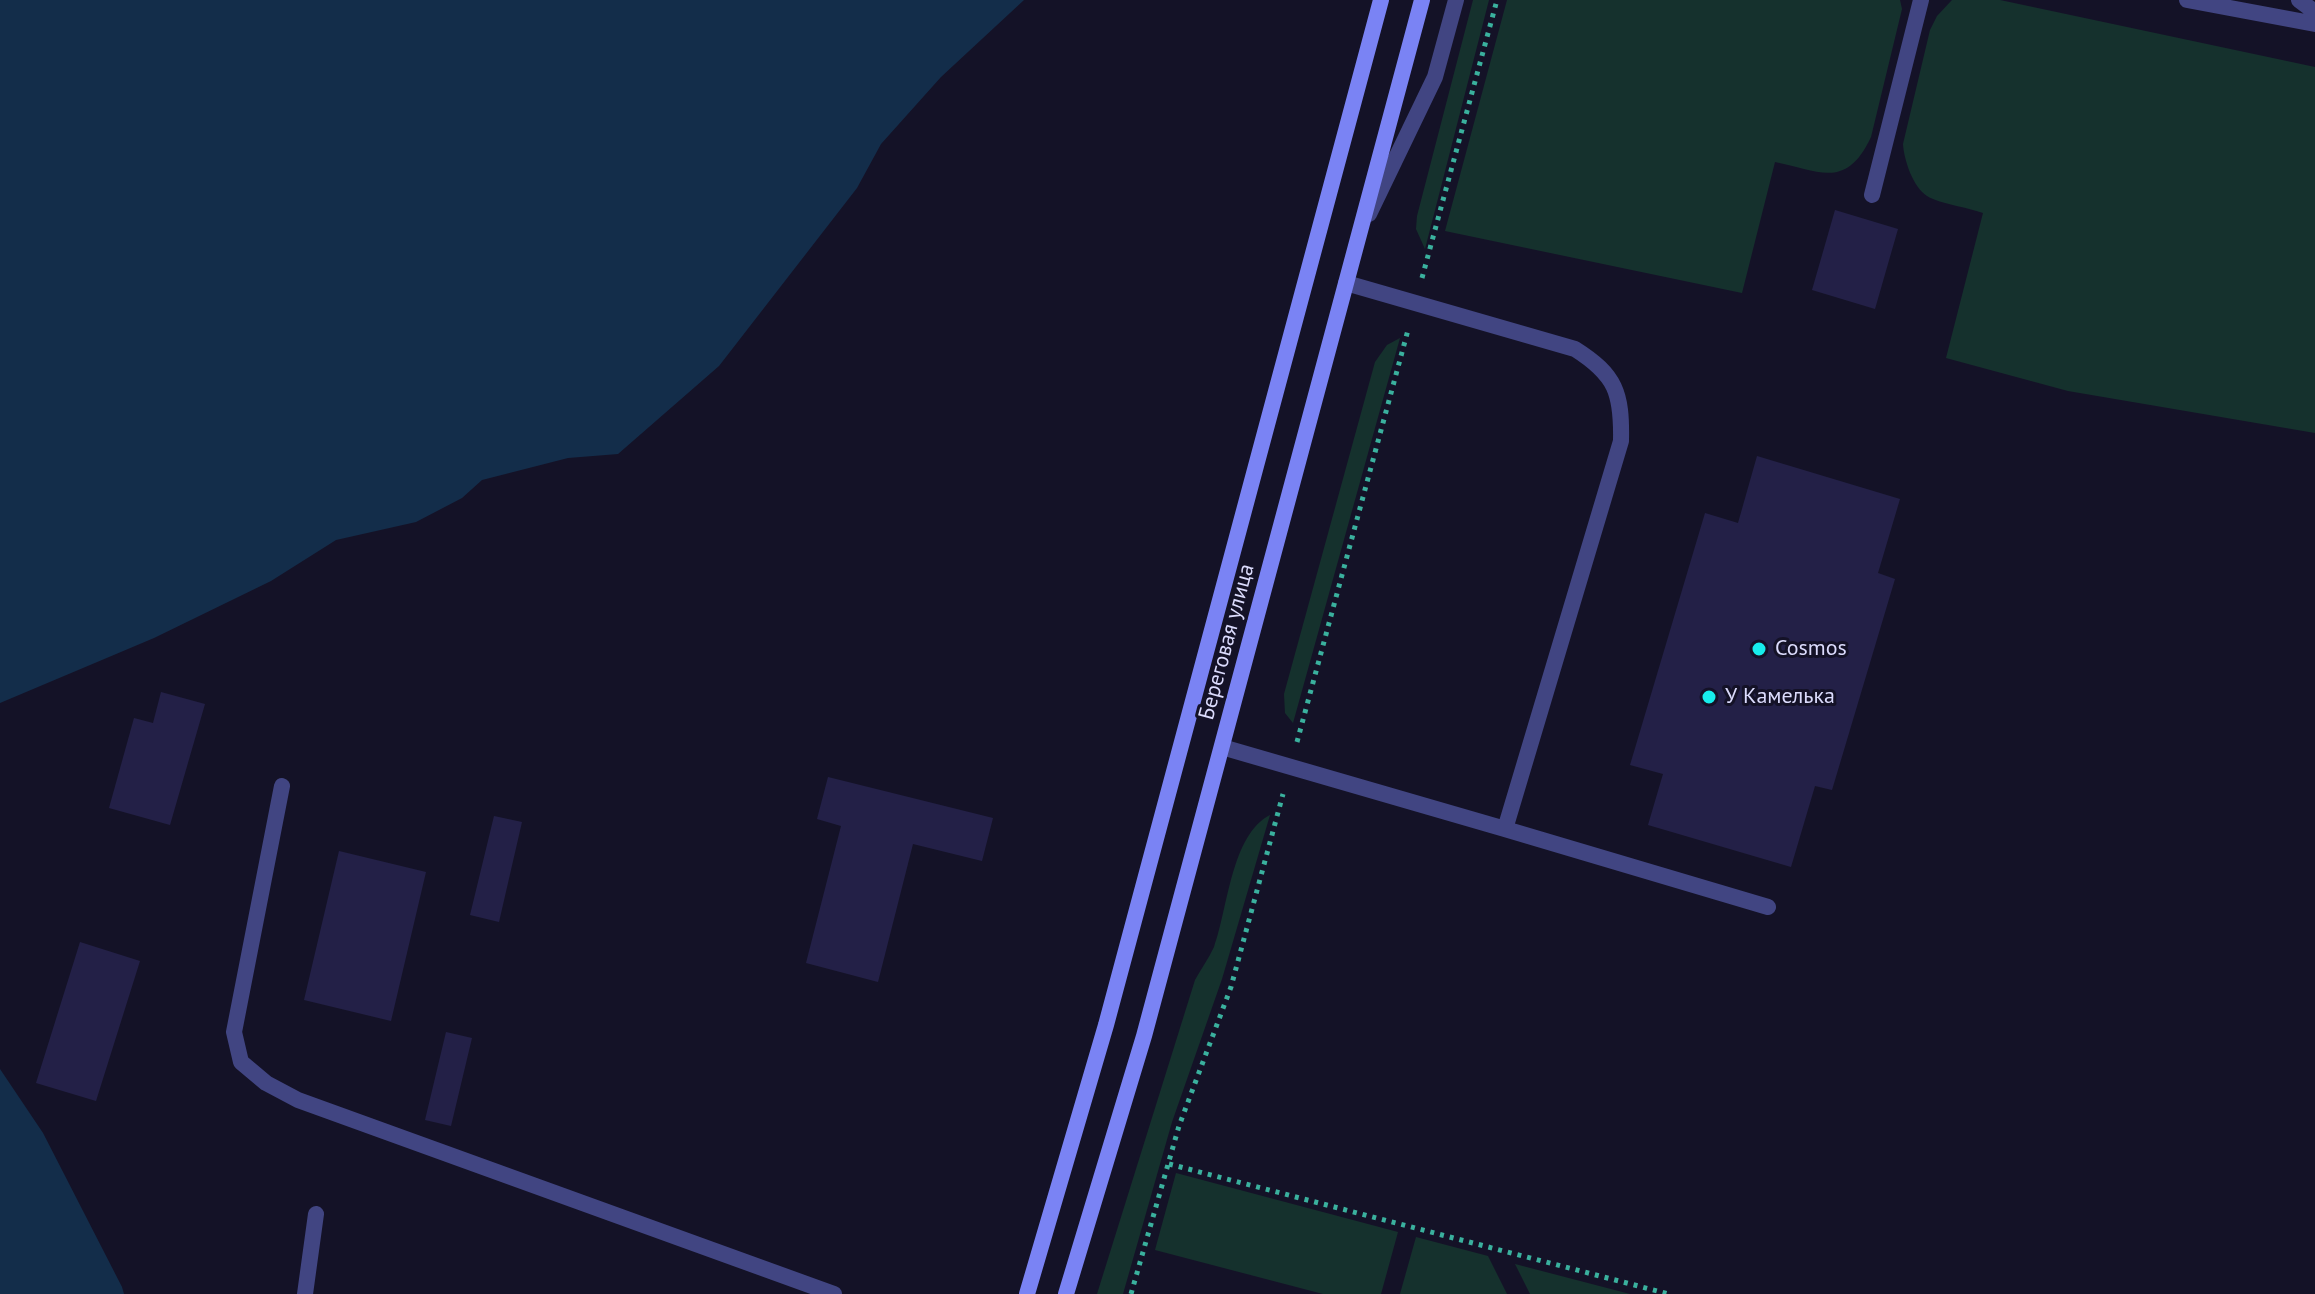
<!DOCTYPE html>
<meta charset="utf-8">
<style>
body{margin:0}
canvas{display:block;background:#141227}
</style>
<canvas width="2315" height="1294"></canvas>
<script>
const ctx = document.querySelector('canvas').getContext('2d');
ctx.lineJoin = 'round';
function paint(path, color) { ctx.fillStyle = color; ctx.fill(path, 'evenodd'); }
function trace(path, color, width, dash) { ctx.strokeStyle = color; ctx.lineWidth = width; ctx.lineCap = dash ? 'butt' : 'round'; ctx.setLineDash(dash || []); ctx.stroke(path); }
function label(font, color, halo, rows, align = 'center') {
  ctx.font = font + ' "PT Sans",sans-serif'; ctx.lineWidth = 6; ctx.setLineDash([]); ctx.textBaseline = 'middle'; ctx.strokeStyle = halo; ctx.fillStyle = color; for (const [text, x, y, turn = 0] of rows) {
    ctx.save(); ctx.translate(x, y); ctx.rotate((+turn || 0) * Math.PI / 180); ctx.textAlign = isNaN(turn) ? turn : align; if (halo) ctx.strokeText(text, 0, 0); ctx.fillText(text, 0, 0); ctx.restore();
  }
}
paint(new Path2D(`
 M1473 0H1489L1425 249 1416 229 1417 216Z
 M1507 0H1900L1902 9 1871 137C1846 190 1820 171 1775 162L1742 293 1445 231Z
 M1952 0H2000L2315 67V433L2068 391 1946 358 1983 213C1967 207 1940 204 1927 196 1913 187 1904 160 1903 144L1930 30 1937 16Z
 M1400 338 1293 723 1285 713 1284 694 1375 362 1387 345Z
 M1270 815 1222 979 1172 1122 1123 1294H1097L1195 980C1201 969 1209 958 1214 947 1228 909 1231 835 1270 815Z
 M1176 1173 1398 1232 1381 1294H1323L1155 1250Z
 M1416 1237 1488 1256 1507 1294H1400Z
 M1515 1264 1630 1294H1631H1530Z`), '#15312d');
paint(new Path2D(`
 M0 0H1024L941 77 881 144 857 188 719 366 618 454 568 458 482 480 462 498 416 522 336 540 271 581 154 638 0 703Z
 M0 1069 43 1133 122 1287 124 1294H0Z`), '#132d4a');
paint(new Path2D(`
 M1835 210 1898 229 1875 309 1812 290Z
 M1757 456 1900 499 1878 573 1895 579 1832 790 1815 786 1791 867 1648 825 1663 774 1630 765 1705 513 1738 523Z
 M161 692 205 704 170 825 109 808 134 718 153 723Z
 M828 777 993 818 982 861 913 844 878 982 806 963 841 826 817 819Z
 M494 816 522 822 499 922 470 915Z
 M339 851 426 872 391 1021 304 1000Z
 M80 942 140 961 96 1101 36 1083Z
 M446 1032 472 1038 451 1126 425 1120Z`), '#232047');
trace(new Path2D(`
 M1422 278 1497 0
 M1297 742 1408 330
 M1169 1164 1669 1294
 M1131 1294 1179 1126 1231 987 1283 794`), '#3ab19e', 5, [4, 6]);
trace(new Path2D(`
 M2187 0 2315 24
 M2299 0 2315 12
 M1872 195 1921 0
 M1369 214 1435 77 1456 0
 M1222 747 1505 829 1621 441C1622 393 1616 375 1575 349L1346 283
 M282 786 234 1032 241 1062 266 1083 298 1100 834 1294
 M1505 829 1768 907
 M305 1294 316 1214`), '#414582', 16);
trace(new Path2D(`
 M1027 1294 1106 1025 1381 0
 M1066 1294 1144 1036 1422 0`), '#7a83f4', 16);
for (const [x, y, r, color] of [
 [1759,649,8,"#17edec"],
 [1709,697,8,"#17edec"]
]) { const dot = new Path2D(); dot.arc(x, y, r, 0, 2 * Math.PI); ctx.fillStyle = color; ctx.fill(dot); trace(dot, '#141227', 3); }
label('22px', '#dbdbfc', '#141227', [
 ["Береговая улица",1227,642,-75]
]);
label('22px', '#dbdbfc', '#141227', [
 ["Cosmos",1775,649],
 ["У Камелька",1725,697]
], 'left');
</script>
